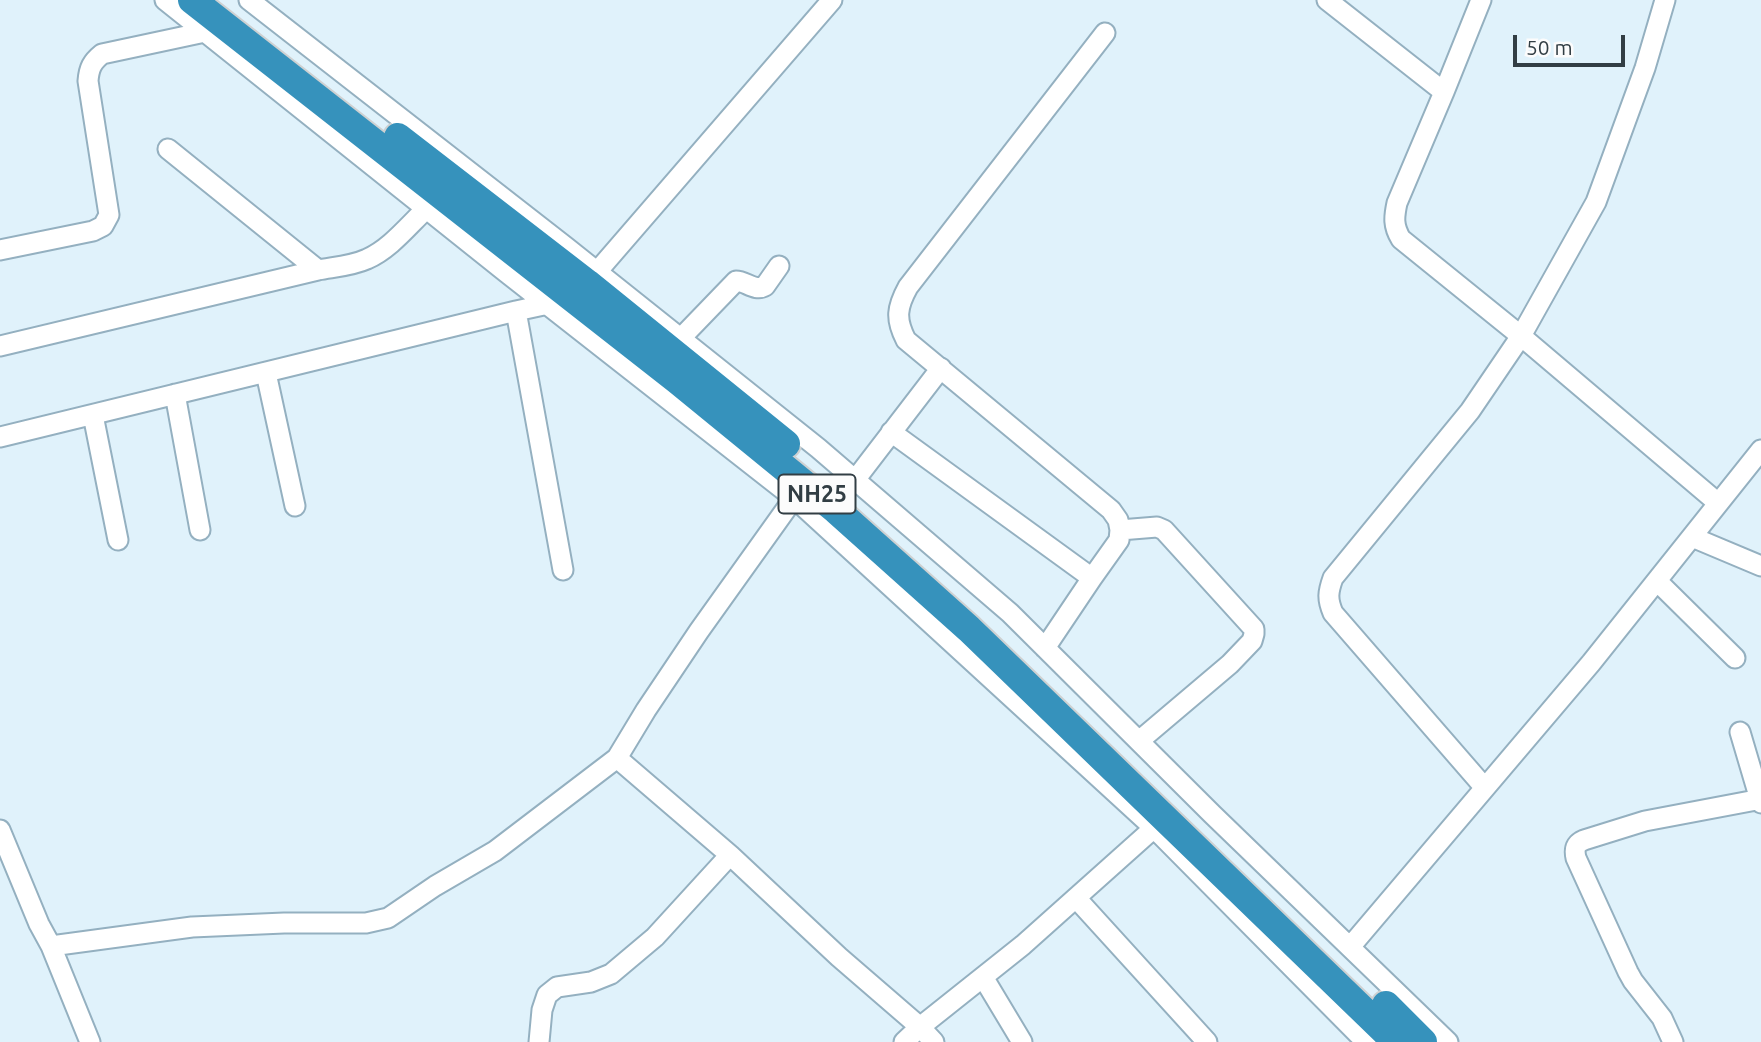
<!DOCTYPE html>
<style>
body{margin:0}
#map{position:relative;width:1761px;height:1042px;overflow:hidden;background:#e0f2fb;font-family:Ubuntu,sans-serif}
canvas{display:block}
.scale{position:absolute;left:1513px;top:35px;width:112px;height:32px;box-sizing:border-box;border:4px solid #323e44;border-top:0;padding-left:9px;font-size:21px;line-height:24px;white-space:nowrap;color:#323e44;-webkit-text-stroke:5px #fcfcfc;paint-order:stroke}
</style>
<div id="map">
<canvas width="1761" height="1042"></canvas>
<div class="scale">50 m</div>
</div>
<script>
const ctx = document.querySelector('canvas').getContext('2d');
ctx.lineJoin = 'round';
function trace(path, color, width, dash) { ctx.strokeStyle = color; ctx.lineWidth = width; ctx.lineCap = dash ? 'butt' : 'round'; ctx.setLineDash(dash || []); ctx.stroke(path); }
function label(font, color, halo, rows, align = 'center') {
  ctx.font = font + ' Ubuntu,sans-serif'; ctx.lineWidth = 5; ctx.setLineDash([]); ctx.textBaseline = 'middle'; ctx.strokeStyle = halo; ctx.fillStyle = color; for (const [text, x, y, turn = 0] of rows) {
    ctx.save(); ctx.translate(x, y); ctx.rotate((+turn || 0) * Math.PI / 180); ctx.textAlign = isNaN(turn) ? turn : align; if (halo) ctx.strokeText(text, 0, 0); ctx.fillText(text, 0, 0); ctx.restore();
  }
}
const minor = new Path2D(`
 M165 0 507 273 794 498 1154 828 1366 1042
 M249 0 566 247 818 448 1010 613 1212 814 1448 1042
 M1327 0 1444 92
 M1481 0 1444 92 1397 203C1394 217 1393 226 1401 239L1521 336 1718 503
 M168 149 318 270
 M0 250 93 231 103 226 109 215 88 81C89 68 92 62 102 54L205 32
 M589 281 832 0
 M516 311 563 570
 M681 338 736 281C746 281 755 292 765 286L779 266
 M0 346 318 270C334 267 352 266 367 259 390 249 408 226 426 209
 M266 373 295 506
 M175 394 200 530
 M93 415 118 540
 M891 432 1092 578
 M0 437 516 311 553 303
 M855 480 941 368
 M1120 530 1157 527 1164 530 1254 629V634L1252 641 1230 664 1139 741
 M1692 537 1761 566
 M1657 581 1735 658
 M1045 648 1092 578 1119 540 1120 530 1118 520 1111 510 906 340C895 319 897 307 908 287L1105 33
 M1740 732 1761 803
 M617 758 730 855 839 957 920 1027 934 1042
 M1485 788 1333 613C1327 599 1328 592 1333 578L1470 411 1521 336 1596 202 1645 68 1665 0
 M0 830 39 924 51 946 90 1042
 M1076 898 1207 1042
 M51 946 192 927 284 923H366L388 918 435 886 495 851 617 758 646 710 699 631 794 498
 M1350 947 1591 663 1761 450
 M983 977 1022 1042
 M539 1042 542 1010 547 995 557 987 591 982 611 974 655 937 730 855
 M904 1042 920 1027 1023 945 1154 828
 M1673 1042 1662 1018 1633 981 1628 972 1576 858C1574 849 1575 844 1584 840L1645 821 1761 799`);
const highway = new Path2D(`
 M192 0 677 380 836 510 969 629 1396 1042
 M398 137 587 283 786 444
 M1386 1005 1423 1042`);
trace(minor, '#94b0c0', 23);
trace(highway, '#ced1d2', 32);
trace(minor, '#fff', 19);
trace(highway, '#3692bc', 28);
for (const [x, y, w] of [
 [817,494,77]
]) { const box = new Path2D(); box.roundRect(x - w / 2, y - 19.5, w, 39, 5); ctx.fillStyle = '#fcfcfc'; ctx.fill(box); trace(box, '#323e44', 2); }
label('bold 23px', '#323e44', null, [
 ["NH25",817,494]
]);
</script>
